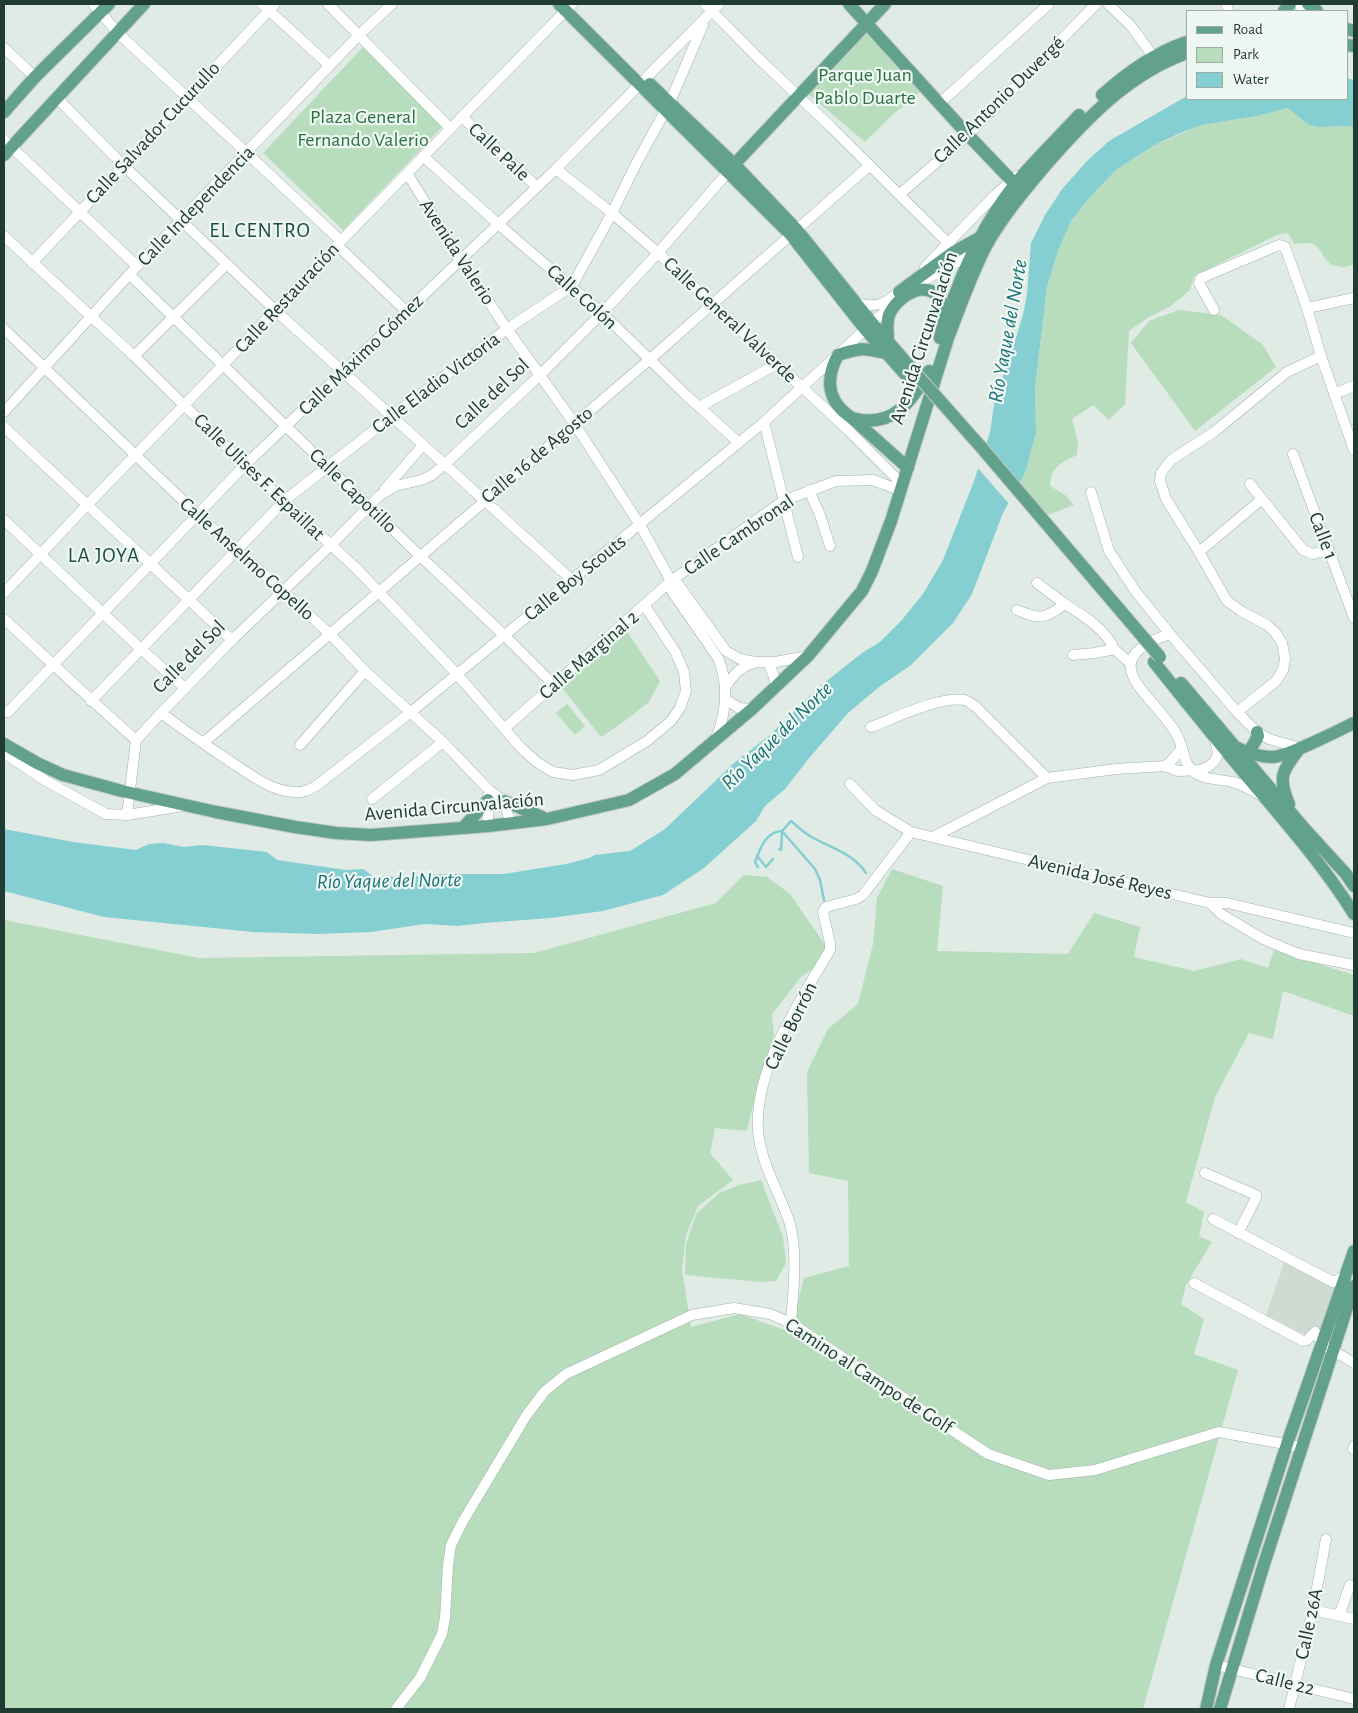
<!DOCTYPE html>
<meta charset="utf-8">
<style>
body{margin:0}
#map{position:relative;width:1358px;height:1713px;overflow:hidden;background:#dfebe4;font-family:"Alegreya Sans",sans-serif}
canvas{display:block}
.frame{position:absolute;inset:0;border:5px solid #203b31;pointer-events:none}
.legend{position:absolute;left:1186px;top:10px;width:162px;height:90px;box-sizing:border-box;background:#eff7f3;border:1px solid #9caca5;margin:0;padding:6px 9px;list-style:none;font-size:15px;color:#203b31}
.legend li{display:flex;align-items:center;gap:10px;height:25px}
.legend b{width:25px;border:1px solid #9caca5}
</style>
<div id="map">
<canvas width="1358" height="1713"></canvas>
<div class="frame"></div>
<ul class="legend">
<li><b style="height:6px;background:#62a18b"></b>Road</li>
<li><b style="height:14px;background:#b7ddbd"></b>Park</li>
<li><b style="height:14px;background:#85ced2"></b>Water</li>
</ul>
</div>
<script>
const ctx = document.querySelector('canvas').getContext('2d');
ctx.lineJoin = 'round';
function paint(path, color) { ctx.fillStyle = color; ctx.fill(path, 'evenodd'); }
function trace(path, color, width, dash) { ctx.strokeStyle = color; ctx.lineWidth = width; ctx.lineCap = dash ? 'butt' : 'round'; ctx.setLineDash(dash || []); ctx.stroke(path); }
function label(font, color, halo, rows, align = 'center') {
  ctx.font = font + ' "Alegreya Sans",sans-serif'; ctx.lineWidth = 4.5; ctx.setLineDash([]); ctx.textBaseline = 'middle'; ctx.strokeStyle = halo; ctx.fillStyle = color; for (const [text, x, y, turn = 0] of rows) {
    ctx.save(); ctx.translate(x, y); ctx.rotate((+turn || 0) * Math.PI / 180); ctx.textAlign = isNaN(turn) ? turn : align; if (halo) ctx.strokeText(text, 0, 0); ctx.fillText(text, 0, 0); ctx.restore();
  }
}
paint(new Path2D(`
 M1285 1260 1336 1287 1317 1341 1266 1315Z`), '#cddbd3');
paint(new Path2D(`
 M869 31 924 89 891 116 865 142 806 92 861 32Z
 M364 46 442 127 343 230 263 153Z
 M1288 108C1293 112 1307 124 1310 125 1324 130 1340 124 1354 127V265L1344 267 1331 265C1315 247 1321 240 1294 244L1288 233 1277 235 1194 276 1190 290 1171 306 1149 317 1129 331 1125 404 1109 420 1093 405 1072 419 1078 442 1077 455C1061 463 1051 466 1050 486L1065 495 1074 505 1045 516 1019 484 1026 471 1036 432 1035 389 1047 287 1058 251 1071 221 1090 197 1116 170 1153 146 1201 125 1257 116Z
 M1179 310 1221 315 1263 345 1276 367 1195 431 1131 343 1149 321Z
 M626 630 660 681 649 702 622 723 601 737 562 688Z
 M567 704 585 726 575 735 556 713Z
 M892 869 943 886 937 951 1068 954 1094 913 1140 927 1134 957 1194 971 1241 959 1268 968 1274 950 1354 975V1016L1283 991 1273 1039 1249 1033 1215 1097 1186 1202 1204 1212 1199 1236 1212 1242 1186 1285 1181 1304 1204 1319 1194 1354 1238 1370 1143 1709H4V920L199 958 534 953 716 903 744 875 767 877 790 894 826 946 814 968 801 977 772 1014 775 1045 758 1102 753 1105 747 1131 715 1128 710 1153 733 1180 698 1206 686 1235 682 1269 691 1327 740 1314 790 1332 804 1278 849 1266 848 1181 809 1173 807 1072 828 1029 858 1004 873 944 877 898Z
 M761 1180 783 1237 786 1263 776 1281 761 1282 685 1275 686 1245 696 1214 719 1193 739 1185Z`), '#b7ddbd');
paint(new Path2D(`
 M1347 78 1354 80V127C1340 124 1324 130 1310 125 1307 124 1293 112 1288 108L1257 116 1201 125 1178 134 1153 146 1116 170 1090 197 1071 221 1058 251 1047 287 1035 388 1036 432 1026 471 1003 513 972 594 953 623 911 665 879 687 848 713 810 757 785 789 765 806 756 821 704 868 663 895 603 911 550 918 484 923 457 926 425 924 371 932 317 934 253 932 104 917 4 891V829L73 842 136 850 149 844 164 843 183 847 203 845 267 852 277 860 346 870 363 869 373 876 410 877 439 874H504L566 864 589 858 595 855 630 851 665 829 734 763 770 735 818 688 862 653 880 642 901 621 923 594 943 560 974 481 990 432 996 392 1007 367 1023 315 1027 294 1031 243 1045 215 1063 188 1087 161 1109 141 1187 96V99H1347Z`), '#85ced2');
paint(new Path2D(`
 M984 442 1021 485 1010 505 976 466Z`), '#dfebe4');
trace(new Path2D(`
 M782 831 815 869 820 880 825 905
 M779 849 781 850 782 833
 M757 856 766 867 773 859
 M758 867 755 862C760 849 765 832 782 831L791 821C797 826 803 832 810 836 830 848 853 853 866 873`), '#85ced2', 2.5);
const minor = new Path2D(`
 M93 4 118 33 341 241
 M262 4 330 66
 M328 4 450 128
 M705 4 757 57 831 127 949 244
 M1108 4 1131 26 1153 56
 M1227 4 1228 11
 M1300 4 1302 11
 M4 48 35 77
 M57 98 123 165 275 310 572 580
 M940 103 1049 4
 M462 117 537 187
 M4 140 137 266
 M423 156 498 224 602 313 686 395 738 442
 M556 169 612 213 658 253 849 431 897 479
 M407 173 460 259 507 329 574 423 640 525 671 581V589L673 593 718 658C729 684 726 713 716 739
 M900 194 968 135 1096 4
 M4 236 134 356 245 465 357 569 456 673 522 749 538 763 553 772 573 775 599 770 647 741 671 721 680 708 686 691 684 672 676 653 645 606
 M338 246 406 311
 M32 263 275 4
 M925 267 996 194 1017 176
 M130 275 420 556 504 635 554 685
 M917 284 975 252
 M856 303C878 309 887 303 903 288
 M1307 308 1354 298
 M1214 310 1199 283 1201 278 1279 245 1285 247 1307 308 1321 356 1354 450
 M4 329 197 514 330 634 365 671 443 742 489 790 504 801 510 822
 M134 356 227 264
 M1334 394 1354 386
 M699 407 777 364
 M4 412 137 266 359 35 392 4
 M764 422 798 557
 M4 427 232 640
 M1293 454 1354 618
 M1250 484 1303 550 1313 554 1328 550
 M385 489 423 445
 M809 490 820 515 830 546
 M1091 492 1109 551 1136 592 1170 634 1237 712 1257 732 1269 739 1300 748
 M4 520 141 649 185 688
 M1199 552 1262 499
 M671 581 678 584 726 651 740 659 755 662H775L808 656
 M1037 583 1065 604
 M4 593 87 505 224 364 341 241 572 4
 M1017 610C1041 620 1044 619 1065 604 1082 615 1106 629 1114 649
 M4 619C48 659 91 701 136 740
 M1170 634C1088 661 1156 696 1177 735 1184 747 1183 765 1195 773 1205 780 1220 779 1232 782 1242 784 1251 790 1260 795
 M1073 655 1095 653 1114 649 1130 663
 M768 662 773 674 776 686
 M725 687C735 674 738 668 754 663
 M725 699 739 708 752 709
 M91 701 284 501 392 416 507 329 572 286 612 213 636 164 670 102 703 25
 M4 712H8L245 465 556 169 719 4
 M1237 712 1276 681 1283 670 1285 659 1282 643 1275 632 1267 625 1241 611 1227 601 1199 552 1166 499 1160 481 1161 473 1171 460 1214 432 1287 372 1321 356
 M161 713C184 730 207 746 231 762 250 774 270 791 294 792 303 793 308 790 316 786L411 712 764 422 893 304
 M871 727C895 718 939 696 965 700 969 701 971 704 975 706L1047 778
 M505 728 671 581 783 501 836 481 873 480 894 488
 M203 743 649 360 870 165
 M300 745 365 671
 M4 753 46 781 106 814 127 815 183 806
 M1165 766 1171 761 1182 748
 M850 784 875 810 911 832 1210 903 1221 914 1263 939 1299 954 1354 965
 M488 796V826
 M372 799 443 742
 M127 815 136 740 161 713 232 640 331 545 379 496 395 486 421 480 432 475 444 465 540 375 602 313 658 253 728 172
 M933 837 1047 778 1116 769 1165 766 1178 771 1200 770 1208 767 1215 761 1218 753 1215 740
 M1210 903H1227L1354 933
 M1205 1173 1256 1195V1198L1238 1233
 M1213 1219 1333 1282 1347 1275
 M1194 1283 1303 1341 1307 1340 1315 1332 1323 1345 1354 1363
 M791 1323C793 1294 798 1252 790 1224 780 1193 761 1164 758 1131 754 1069 799 1002 830 950V943L823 912 826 907 856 899 863 895 911 832
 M1353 1449 1354 1446
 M1313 1610 1354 1619
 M1339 1616 1350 1585
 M1216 1665 1354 1699
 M396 1709 420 1678 442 1634 445 1618 448 1565 451 1545 463 1521 526 1416 544 1392 566 1374 692 1315 734 1308 770 1314 791 1323 988 1454 1049 1475 1095 1470 1219 1432 1301 1447
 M1289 1709 1313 1610 1326 1539`);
const major = new Path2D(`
 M559 4 791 235 865 329 905 374
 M849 4 968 135 1012 181 1021 188
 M1308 4 1317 11
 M1284 11 1290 4
 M1347 29 1354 31
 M1347 45 1354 46
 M650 84 735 165 797 230 872 323 911 368
 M1102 95C1127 73 1154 53 1187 42
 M4 112 35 77 109 4
 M4 155 144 4
 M729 170 885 4
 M899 292 952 253 979 238
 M946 320C962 271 983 223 1016 183 1036 159 1058 138 1079 115
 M888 342C888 333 886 324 889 315 897 295 931 275 942 304 946 314 942 328 940 338
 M886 353C864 348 861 347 838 355 825 379 827 402 852 418L908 468
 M852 418C893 429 911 402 929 371
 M1154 662C1186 702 1218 742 1251 781 1287 824 1324 866 1354 914
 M1181 683 1303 827 1346 874 1354 886
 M4 744 37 763 63 775 122 791 216 812 295 827 336 833 371 835 488 826 547 819 629 800 675 774 752 709 808 656 862 591 872 571 891 521 948 338C960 307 971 275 986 246 1002 217 1024 191 1045 166 1085 120 1128 74 1187 53
 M1238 748C1248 753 1261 757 1272 757 1287 757 1337 731 1354 723
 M1249 752 1258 736 1257 732
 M504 801 542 817
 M1289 804C1277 776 1283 770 1300 748
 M463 828 488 800
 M1206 1709 1216 1665 1287 1444 1354 1251
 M1220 1709 1264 1564 1354 1286`);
trace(minor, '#a2b3ab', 11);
trace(major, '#c1c8c5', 14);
trace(minor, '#fff', 10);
trace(major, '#62a18b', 12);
const majorBridge = new Path2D(`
 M911 368 981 447 1160 657`);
trace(majorBridge, '#c1c8c5', 14, []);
trace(majorBridge, '#62a18b', 12);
label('20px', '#29733e', '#eff7f3', [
 ["Parque Juan",865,75],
 ["Pablo Duarte",865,98],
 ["Plaza General",363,117],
 ["Fernando Valerio",363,140]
]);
label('20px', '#203b31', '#eff7f3', [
 ["Calle Antonio Duvergé",999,100,-44],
 ["Calle Salvador Cucurullo",153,133,-47],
 ["Calle Pale",499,152,43],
 ["Calle Independencia",196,206,-46],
 ["Avenida Valerio",457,252,57],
 ["Calle Colón",582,297,42],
 ["Calle Restauración",287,298,-47],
 ["Calle General Valverde",730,320,43],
 ["Avenida Circunvalación",924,338,-72],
 ["Calle Máximo Gómez",361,355,-44],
 ["Calle Eladio Victoria",436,383,-37],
 ["Calle del Sol",492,394,-43],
 ["Calle 16 de Agosto",537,455,-40],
 ["Calle Ulises F. Espaillat",259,477,44],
 ["Calle Capotillo",353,491,44],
 ["Calle Cambronal",739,535,-34],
 ["Calle 1",1323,536,69],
 ["Calle Anselmo Copello",247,559,42],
 ["Calle Boy Scouts",575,578,-39],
 ["Calle Marginal 2",589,655,-41],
 ["Calle del Sol",189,657,-45],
 ["Avenida Circunvalación",454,807,-5],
 ["Avenida José Reyes",1100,877,13],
 ["Calle Borrón",791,1026,-64],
 ["Camino al Campo de Golf",869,1376,33],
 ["Calle 26A",1309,1624,-78],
 ["Calle 22",1285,1682,14]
]);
ctx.letterSpacing = '1px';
label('21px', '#1b4d3c', '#eff7f3', [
 ["EL CENTRO",260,231],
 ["LA JOYA",104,556]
]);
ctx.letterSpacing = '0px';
label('italic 21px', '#197278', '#eff7f3', [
 ["Río Yaque del Norte",1008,331,-80],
 ["Río Yaque del Norte",777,736,-44],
 ["Río Yaque del Norte",389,881,-1]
]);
</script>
